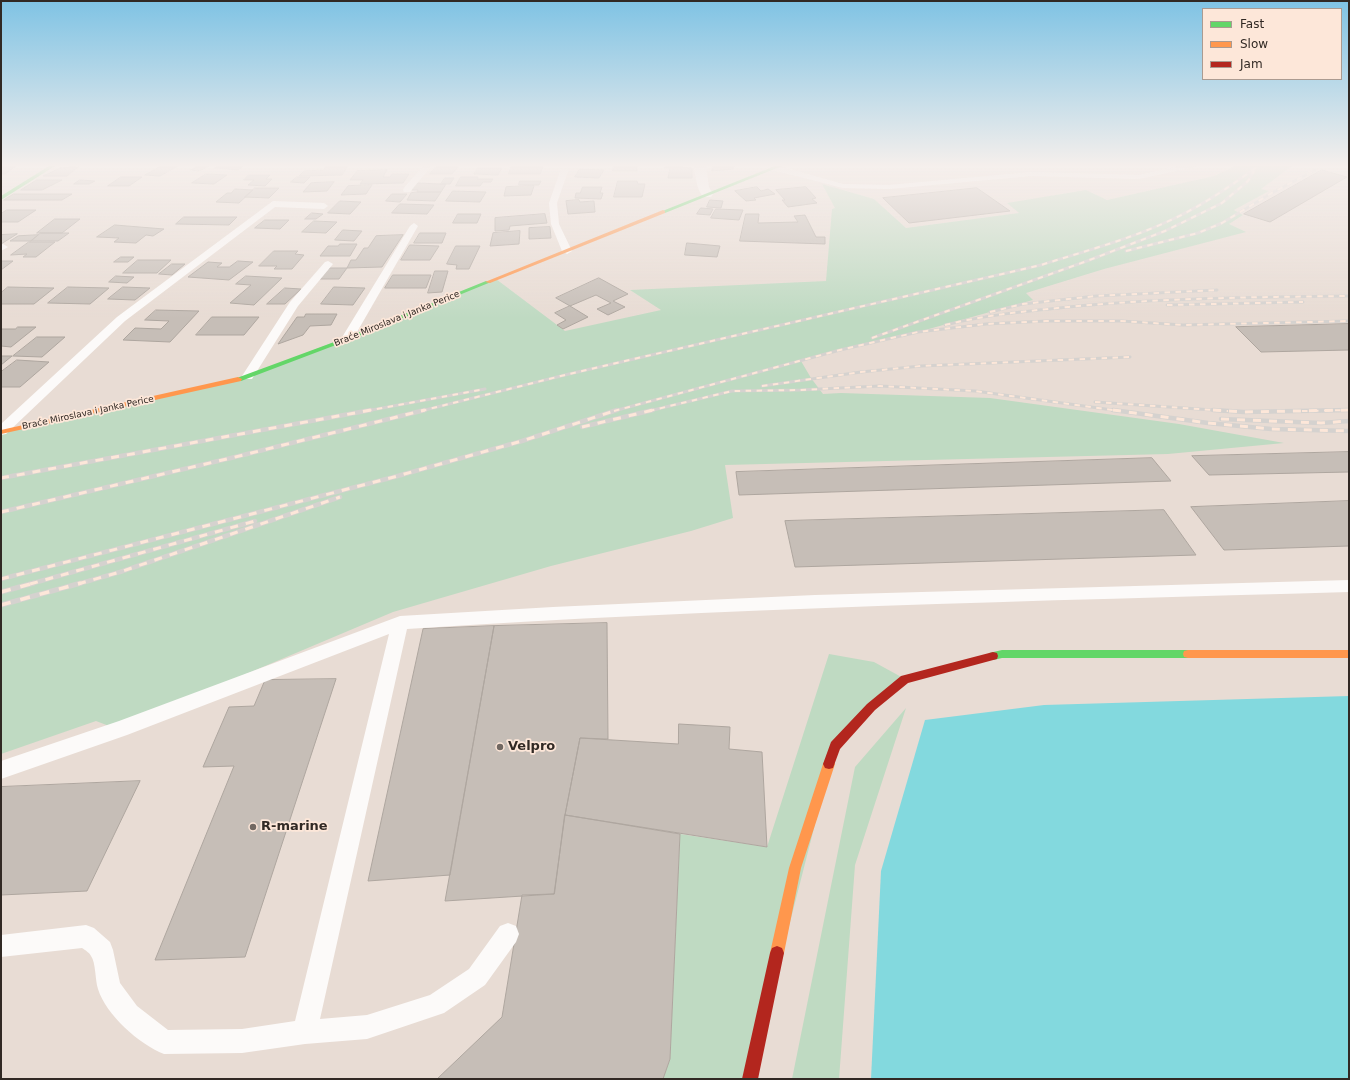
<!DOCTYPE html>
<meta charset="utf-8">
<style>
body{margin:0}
#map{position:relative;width:1350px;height:1080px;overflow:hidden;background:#e8dcd4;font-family:"DejaVu Sans",sans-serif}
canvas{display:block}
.frame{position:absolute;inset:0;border:2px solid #312924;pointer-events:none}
.legend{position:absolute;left:1202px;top:8px;width:140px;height:72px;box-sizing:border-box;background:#fde7d9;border:1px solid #ab9b91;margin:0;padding:5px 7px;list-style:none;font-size:12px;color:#312924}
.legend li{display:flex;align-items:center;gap:8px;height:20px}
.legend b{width:20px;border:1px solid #ab9b91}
</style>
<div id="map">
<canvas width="1350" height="1080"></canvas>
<div class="frame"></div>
<ul class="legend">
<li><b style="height:5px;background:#63d668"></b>Fast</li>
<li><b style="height:5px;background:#ff974d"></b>Slow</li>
<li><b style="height:5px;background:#b3261e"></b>Jam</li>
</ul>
</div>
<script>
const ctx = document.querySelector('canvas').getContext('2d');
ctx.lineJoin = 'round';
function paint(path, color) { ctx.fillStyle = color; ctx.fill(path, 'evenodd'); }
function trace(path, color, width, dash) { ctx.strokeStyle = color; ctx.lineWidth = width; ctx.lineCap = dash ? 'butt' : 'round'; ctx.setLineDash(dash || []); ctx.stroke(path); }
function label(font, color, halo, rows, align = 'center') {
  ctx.font = font + ' "DejaVu Sans",sans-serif'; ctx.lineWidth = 3.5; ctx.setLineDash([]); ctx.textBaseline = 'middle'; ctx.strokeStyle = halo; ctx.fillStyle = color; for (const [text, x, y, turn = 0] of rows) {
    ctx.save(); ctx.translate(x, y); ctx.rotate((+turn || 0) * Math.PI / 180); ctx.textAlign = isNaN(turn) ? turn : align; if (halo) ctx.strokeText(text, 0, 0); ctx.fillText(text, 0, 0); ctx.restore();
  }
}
paint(new Path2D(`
 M1235 166H1292L1261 189 1269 191 1234 210 1243 215 1229 224 1246 232 1104 269 1026 293 1033 300 918 332 840 350 801 361 811 378 823 394 841 393 990 398 1179 424 1284 443 1168 454 725 465 733 518 691 531 551 566 393 612 213 688 109 726 96 721 1 754V432L234 381 496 279 565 331 661 310 630 290 826 281 832 209 835 208 822 184 874 199 906 228 1019 213 1007 203 1086 190 1107 200 1214 176Z
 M829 654 874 662 905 679 835 746 750 1079H663L670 1059 680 834 767 847Z
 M906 708 855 865 839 1079H792L855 767Z`), '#bfdac2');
paint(new Path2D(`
 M1349 696V1079H871L881 871 925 720 1044 705Z`), '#83d9de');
const building = new Path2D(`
 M3 166H16L5 174H1V168Z
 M162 166H178L160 176 145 175Z
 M198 166H209L199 171 191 170Z
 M218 166H243L238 170 215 168Z
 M327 166H348L342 175 299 176 304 171 323 170Z
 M614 166H637V171H613Z
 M666 166 692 168V178H668L670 168H665Z
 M713 166H734L733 169 712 171Z
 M78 167 67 176H43L60 168Z
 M436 167H458L452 174H430Z
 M511 167H543L540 174H509Z
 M478 168H502L498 175 474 174Z
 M580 169 604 170 599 178 575 177Z
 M387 170 383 177H390L392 174H409L403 183 360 184 363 180H350L357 171Z
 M1322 170 1347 177 1270 222 1244 214Z
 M206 174 227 175 214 184 192 183Z
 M249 175H270L266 179H272L265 186 248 185 254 180H244Z
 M121 177H142L129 186H108Z
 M297 177H310L304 183 291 182Z
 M461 177H478L477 179H493L491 182H483L480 186H456Z
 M445 178H454L450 184H441Z
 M37 180H62L42 190H21Z
 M80 180 95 181 89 184H74Z
 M520 181H541L539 185H519Z
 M618 181H637L638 184H645L642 197H614Z
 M334 182 327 191 303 192 311 183Z
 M417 183 441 184H446L441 192H417L418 190H412Z
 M372 185 366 194 341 195 348 186Z
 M534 186 531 195 504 196 506 187Z
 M583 187H602L600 193H603L601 199 575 198 576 193H580Z
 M757 187 761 191 768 189 775 194 754 198 756 200 746 201 735 191Z
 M806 187 816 198 812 199 817 203 788 207 782 200H785L776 190Z
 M255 188H279L269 198 245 197Z
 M977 188 1010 211 909 223 883 198Z
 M235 189 253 190 239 203 216 202 227 193H231Z
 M453 191 486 192 480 202 446 201Z
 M417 192H441L435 201 407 200 411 193Z
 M14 194H72L62 200H4Z
 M392 194H407L400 202 386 201Z
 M579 200 580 202 594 201 595 212 568 214 566 201Z
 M710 200 723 201 721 208 707 207Z
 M340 201 361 202 350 214 328 213Z
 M400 204 434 205 427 214 392 213Z
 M701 208 713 209 710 215 697 214Z
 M716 209 743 210 739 220 711 218Z
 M7 210H36L18 222H1V214Z
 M312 213 323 214 316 219H305Z
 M458 214H481L477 223H453Z
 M545 214 547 223 510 226 509 230 495 231V218Z
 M746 214H759L758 223 798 222 794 216 805 215 816 237H825V244L740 241Z
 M184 217H237L229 225 176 224Z
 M55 219H80L62 233H37Z
 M265 220H289L280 229 255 228Z
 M314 221 337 222 326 233 302 232Z
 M115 225 164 229 153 236 146 235 136 243 114 242 119 238 97 237Z
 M550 227 551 238 529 239V228Z
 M343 230 362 231 354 241 335 240Z
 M520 231 519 244 490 246 493 233Z
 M41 233H69L58 241H31Z
 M420 233H446L442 243H414Z
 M17 234 1 244V235Z
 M38 235 31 241H10L18 236Z
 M403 235 382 267 347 268 351 260H356L364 248H368L376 236Z
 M29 242H55L36 257H23L27 254 11 255Z
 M687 243 720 246 717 257 685 255Z
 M340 244H357L350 256H320L328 246H338Z
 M410 245 439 246 430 260H401Z
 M456 246H480L469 269H456L457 265 447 264Z
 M274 251H298L295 254 304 255 292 269H274L277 266H259Z
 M121 257H134L128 262H114Z
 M138 260H171L157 273H123Z
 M1 261H13L1 270Z
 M238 261 253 262 229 280 188 277 208 262 222 263 217 267H229Z
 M172 264H185L172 275 159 274Z
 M329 268H347L339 279H320Z
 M435 271H448L442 292 428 293Z
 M393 275H431L426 288H385Z
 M116 276 134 277 127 283 109 282Z
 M246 276 282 278 254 305 230 303 251 285 236 284Z
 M599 278 628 294 613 301 625 307 608 315 597 309 611 303 596 295 570 306 556 298Z
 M8 287 54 288 34 304H1V293Z
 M68 287 109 288 90 304 48 303Z
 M123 287 150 288 135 300 108 299Z
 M334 287 365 288 353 305 321 304Z
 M285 288 301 289 285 304H267Z
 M570 306 588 317 563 329 557 325 566 320 555 313Z
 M156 310 199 311 170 342 123 340 135 328 161 329 169 321 145 320Z
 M306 314H337L331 325 310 326 303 335 278 344 297 317H304Z
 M212 317H259L244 335H196Z
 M1349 324V350L1261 352 1236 327Z
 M18 327H36L11 347 1 346V329H15Z
 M37 337H65L42 357 13 356Z
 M1 356H12L1 365Z
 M17 360 49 362 20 387H1V372Z
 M1349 452V472L1209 475 1192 456Z
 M1152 458 1171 481 739 495 736 472Z
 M1349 501V546L1224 550 1191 507Z
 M1164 510 1196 555 795 567 785 521Z
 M607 623 608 739 580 738 565 815 554 894 445 901 494 626Z
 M494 626 450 875 368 881 423 629Z
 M336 679 245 957 155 960 234 766 203 767 229 707 254 706 265 680Z
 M679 724 730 727 729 749 762 752 767 847 565 815 580 738 678 744Z
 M140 781 87 891 1 895V787Z
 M565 815 680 834 670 1059 663 1079H437L502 1017 522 895 554 894Z`);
paint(building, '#c6beb7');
trace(building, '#aea69f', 1);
paint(new Path2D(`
 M423 166H431L410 192H404L403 190 404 188Z
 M773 166H779L843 184 889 185 1031 172 1139 175 1180 166H1197L1139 179 1031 176 889 189 843 188 773 170Z
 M561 169H567L568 171 557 203 559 224 572 251 567 254 562 251 551 224 549 203Z
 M273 201 324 203 328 206 324 209 275 207 125 321 6 434 1 435V424L117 317Z
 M414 223 418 226 353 339 351 341H343L341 339 410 226Z
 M3 244 8 247 1 251V245Z
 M328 261 333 264 298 306 252 379H244L242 376 290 302 325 262Z
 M1349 580V592C1035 601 721 608 407 629L320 1019 367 1015 430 995 469 969 500 926 508 923 516 926 519 934 516 942 485 985 444 1013 367 1039 305 1044 242 1053 164 1054C139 1044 106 1015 98 989 95 980 96 963 91 956 90 953 85 950 82 948L1 957V935L86 925 94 928 110 942 113 950 120 983 137 1006 168 1030 242 1029 295 1021 389 634 127 735 1 779V761L119 721 400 616 553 607 815 595Z`), '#fcfaf9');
paint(new Path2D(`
 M694 166H706L709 187 713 194 711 197H703C696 187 696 178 694 166Z`), '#fcfaf9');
paint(new Path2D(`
 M49 166H55L1 200V196Z
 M775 166H782L665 213 660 212Z
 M486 281 491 282 349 340 241 381H235L234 379 345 338Z
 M1002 650H1188L1192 651 1193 654 1192 657 1188 658H1002L993 660 989 659 988 656 989 653Z`), '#63d668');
paint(new Path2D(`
 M663 210 665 211V213L490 283 485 282Z
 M238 377 242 379 241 381 1 434V430Z
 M1188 650H1349V658H1188L1184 657 1183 654 1184 651Z
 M829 759 833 760 835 764 801 868 784 953 782 958 777 960 772 958 770 953 789 868 823 764 825 760Z`), '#ff974d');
paint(new Path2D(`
 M993 652 997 653 998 656 997 659 908 683 875 710 840 749 833 768 829 769 825 768 823 764 831 742 867 704 901 676Z
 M777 946 782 948 784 953 758 1079H742L770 953 772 948Z`), '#b3261e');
const railFar2 = new Path2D(`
 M1126 251 1198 233 1222 223 1270 194 1315 170
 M1167 305 1303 302
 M990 312 1023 304 1096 296 1217 290
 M945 325C985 315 1027 311 1068 307 1161 298 1255 297 1349 296
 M872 338 1087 261 1165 231 1222 203 1248 181 1254 171
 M762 386 861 372 921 366 1130 357
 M1095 402 1228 411
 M366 411 485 389
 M421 411 569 374 1041 265C1085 251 1131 239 1173 219 1203 205 1231 186 1258 166
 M614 411 840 350 918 332 986 324 1046 321H1121L1183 325 1349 321
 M649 411 732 391 800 390 880 386 975 391 1120 411
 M1302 411 1349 410`);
const railFar1 = new Path2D(`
 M1113 410 1208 423 1271 429 1349 431
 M1213 410 1244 412 1349 410
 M1221 419 1321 423 1349 421
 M582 427 653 410
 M1 478 371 410
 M1 512 231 458 425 410
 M1 579 394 477 522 441 617 410
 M30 584 255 521
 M78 584 120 572 340 497`);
const rail = new Path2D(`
 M1 592 34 583
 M1 605 81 583`);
trace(railFar2, '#d5d2cf', 3);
trace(railFar1, '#d5d2cf', 4.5);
trace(rail, '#d5d2cf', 5);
trace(railFar2, '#fde7d9', 2, [5.5]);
trace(railFar1, '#fde7d9', 3, [8]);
trace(rail, '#fde7d9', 3.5, [10]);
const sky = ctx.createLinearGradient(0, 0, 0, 318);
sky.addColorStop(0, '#7fc3e4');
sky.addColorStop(0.52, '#f5efec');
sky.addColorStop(1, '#f5efec00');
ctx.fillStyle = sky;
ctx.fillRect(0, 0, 1350, 318);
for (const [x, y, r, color] of [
 [500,747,4,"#716862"],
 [253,827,4,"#716862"]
]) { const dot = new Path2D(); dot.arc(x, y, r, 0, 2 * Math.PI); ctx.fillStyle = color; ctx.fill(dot); trace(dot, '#fde7d9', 1.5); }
label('9px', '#312924', '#fde7d9', [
 ["Braće Miroslava i Janka Perice",397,319,-22],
 ["Braće Miroslava i Janka Perice",88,413,-12]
]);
label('bold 13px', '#312924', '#fde7d9', [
 ["Velpro",508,747],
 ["R-marine",261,827]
], 'left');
</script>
